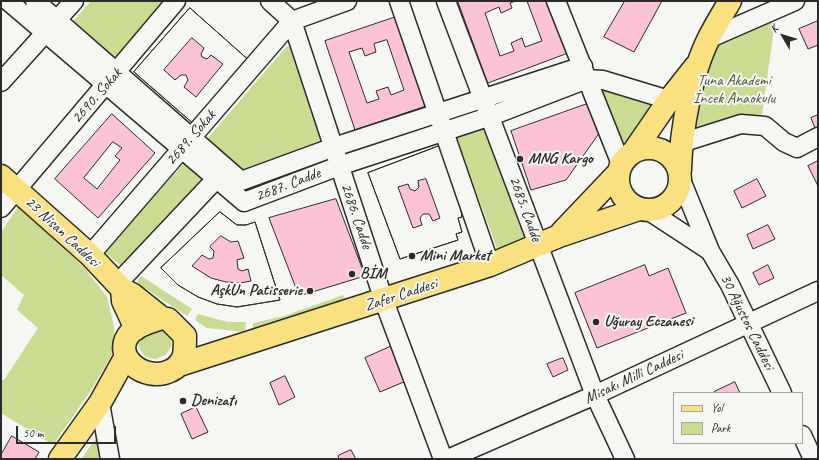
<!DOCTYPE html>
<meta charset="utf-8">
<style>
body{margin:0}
#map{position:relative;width:819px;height:460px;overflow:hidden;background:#f6f6f2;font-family:Caveat,sans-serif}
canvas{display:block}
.frame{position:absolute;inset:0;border:2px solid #2b2b2b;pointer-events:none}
.legend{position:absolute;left:673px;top:392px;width:130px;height:52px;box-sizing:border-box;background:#f6f6f2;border:1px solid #a5a5a2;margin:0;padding:5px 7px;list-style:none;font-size:12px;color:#2b2b2b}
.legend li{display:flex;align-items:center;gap:8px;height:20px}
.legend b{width:20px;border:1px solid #a5a5a2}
.north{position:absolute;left:763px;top:16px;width:40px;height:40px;-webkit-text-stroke:3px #f6f6f2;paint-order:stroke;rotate:308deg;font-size:11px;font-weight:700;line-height:16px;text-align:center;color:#2b2b2b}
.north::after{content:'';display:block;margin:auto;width:14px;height:18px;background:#2b2b2b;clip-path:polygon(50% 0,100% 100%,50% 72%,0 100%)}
.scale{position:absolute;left:16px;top:426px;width:100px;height:18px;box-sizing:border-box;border:2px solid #2b2b2b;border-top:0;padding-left:5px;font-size:12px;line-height:14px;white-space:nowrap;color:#2b2b2b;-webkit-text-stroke:3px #f6f6f2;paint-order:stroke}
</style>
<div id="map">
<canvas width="819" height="460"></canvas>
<div class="frame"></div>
<ul class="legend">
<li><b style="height:5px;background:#fae180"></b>Yol</li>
<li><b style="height:11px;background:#cadc91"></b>Park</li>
</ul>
<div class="north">K</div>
<div class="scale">50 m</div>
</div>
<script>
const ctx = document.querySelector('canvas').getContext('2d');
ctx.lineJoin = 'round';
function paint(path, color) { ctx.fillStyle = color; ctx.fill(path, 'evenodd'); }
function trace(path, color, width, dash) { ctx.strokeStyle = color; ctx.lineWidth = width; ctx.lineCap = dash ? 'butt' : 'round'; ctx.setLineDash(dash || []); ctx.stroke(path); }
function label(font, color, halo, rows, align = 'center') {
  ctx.font = font + ' Caveat,sans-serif'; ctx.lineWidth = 4; ctx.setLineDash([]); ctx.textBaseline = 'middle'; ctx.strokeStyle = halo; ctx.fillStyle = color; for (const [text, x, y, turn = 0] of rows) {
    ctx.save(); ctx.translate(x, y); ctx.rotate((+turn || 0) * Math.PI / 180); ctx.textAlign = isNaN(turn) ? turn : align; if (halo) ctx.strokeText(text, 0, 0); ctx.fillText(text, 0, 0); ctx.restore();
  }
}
paint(new Path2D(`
 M91 1H170L116 65 69 26Z
 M776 15 762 114 685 135 719 38Z
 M293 45 329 145 249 174 207 139 287 46Z
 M600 90 657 103 623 158Z
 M488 122 531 238 498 251 455 134Z
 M187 160 205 180 125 269 104 252Z
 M18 207 83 266 107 297 114 327 115 349 92 389 53 445 1 413V380H4L38 328 17 310 24 295 1 275V232Z
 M141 276 192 309 187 316 137 283Z
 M343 295 347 303 252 333 253 323 284 316Z
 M198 314 228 322H246L245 332 207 328 195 320Z
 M157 325 170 334 172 345 166 355 155 359C144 358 138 351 138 340Z
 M98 436 106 459H81Z`), '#cadc91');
const building = new Path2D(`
 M458 1H516L510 3 512 8 501 13 499 7 485 13 500 56 514 51 511 43 522 38 525 47 542 41 527 1H549L568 53 488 83Z
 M625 1H662L634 52 604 37Z
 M190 8 252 63 196 126 134 72ZM192 38 204 48 201 54 202 57 207 59 211 55 223 64 196 97 184 87 188 80 186 75H181L175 80 164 70Z
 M190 8 252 63 196 126 134 72Z
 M399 16 429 105 355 130 325 41ZM387 40 404 90 391 95 388 87 376 91 379 99 367 103 349 52 362 48 365 56 376 52 374 44Z
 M818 21V45L808 49 799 29Z
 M590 103 600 132 566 180 531 190 511 131Z
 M112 114 155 153 98 218 55 179ZM113 142 122 148 115 156 120 160 97 189 84 178Z
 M818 115V127L815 128 811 118Z
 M442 145 467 207 461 210 462 217 458 218 462 232 456 234 458 240 400 259 368 173ZM426 179 440 218 433 221 429 214H423L420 218 422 225 413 228 398 187 408 184 410 189 415 191 419 187 418 181Z
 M442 145 467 207 461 210 462 217 458 218 462 232 456 234 458 240 400 259 368 173Z
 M818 161V186L808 166Z
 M757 179 766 196 742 208 734 191Z
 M336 199 365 276 299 296 269 218Z
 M220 212 237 225H246L255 222 280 300 237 307 217 304 198 297 178 285 161 268ZM221 236 231 242 238 241 244 258 237 260 238 269 242 271 248 269 251 281 240 283 226 282 211 278 192 266 202 255 209 259 213 258 214 251 210 247Z
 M220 212 237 225H246L255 222 280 300 237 307 217 304 198 297 178 285 161 268Z
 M768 225 775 239 753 249 747 235Z
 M645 265 649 276 668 268 686 313 597 348 575 293Z
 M768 265 774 278 759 285 753 273Z
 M392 346 406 381 380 392 365 358Z
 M563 358 568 370 553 377 547 364Z
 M285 376 295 397 279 405 270 383Z
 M735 382 740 393H714V392Z
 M196 407 208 432 192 439 181 414Z
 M12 436 39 452 35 459H1V455Z
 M351 450 356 459H339L338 456Z`);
paint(building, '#fcc3d8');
trace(building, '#2b2b2b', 1);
const minor = new Path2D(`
 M8 1 244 202 339 166 491 116 587 79 603 80 669 100
 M35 1 241 181 334 147 583 66
 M270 1 292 21 384 301 443 459
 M399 1 490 265
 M446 1 595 395 625 459
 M556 1 621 164
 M708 39 795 1
 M1 82 74 1
 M681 143 741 124 765 126 784 142 797 148 818 137
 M681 180 710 251 730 285 782 393
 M1 208 176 1
 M649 211 710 251
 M90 255 292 21 347 1
 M117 284 216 179
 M100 403 110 459
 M802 435 813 459
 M448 459 595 395 818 291`);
const major = new Path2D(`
 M618 179a31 31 0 1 1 62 0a31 31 0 1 1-62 0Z
 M634 151 669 100 695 67
 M680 170C681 131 691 73 709 38 715 26 723 13 730 1
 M1 176 90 255 122 289 133 295 162 318
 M561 233 618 173
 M122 289 123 301 136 329
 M162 318 168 319 185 336C185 342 185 349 184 355 182 362 177 368 170 371 145 383 109 356 131 332 138 325 153 321 162 318Z
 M179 365 490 265 559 236 639 209
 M60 459 100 403 126 356`);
trace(minor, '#2b2b2b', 21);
trace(major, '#2b2b2b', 25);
trace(minor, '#f6f6f2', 18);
trace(major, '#fae180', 22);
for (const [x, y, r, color] of [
 [520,159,4,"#2b2b2b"],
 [412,256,4,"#2b2b2b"],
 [352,274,4,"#2b2b2b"],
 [310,291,4,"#2b2b2b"],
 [596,322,4,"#2b2b2b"],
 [183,401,4,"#2b2b2b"]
]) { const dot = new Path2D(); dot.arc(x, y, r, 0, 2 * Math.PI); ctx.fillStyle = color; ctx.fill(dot); trace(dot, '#f6f6f2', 1.5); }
label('16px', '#535744', '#f6f6f2', [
 ["Tuna Akademi",734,81],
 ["İncek Anaokulu",734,99]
]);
label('16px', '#2b2b2b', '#f6f6f2', [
 ["2690. Sokak",97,96,-49],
 ["2689. Sokak",191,138,-49],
 ["2687. Cadde",288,185,-21],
 ["2685. Cadde",525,209,70],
 ["2686. Cadde",356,216,71],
 ["23 Nisan Caddesi",62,232,43],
 ["Zafer Caddesi",401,295,-18],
 ["30 Ağustos Caddesi",747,322,64],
 ["Misakı Milli Caddesi",634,377,-25]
]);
label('bold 16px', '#2b2b2b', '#f6f6f2', [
 ["MNG Kargo",528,159],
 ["Mini Market",420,256],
 ["BİM",360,274],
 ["AşkUn Patisserie",302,291,"right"],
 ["Uğuray Eczanesi",604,322],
 ["Denizatı",191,401]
], 'left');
</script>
